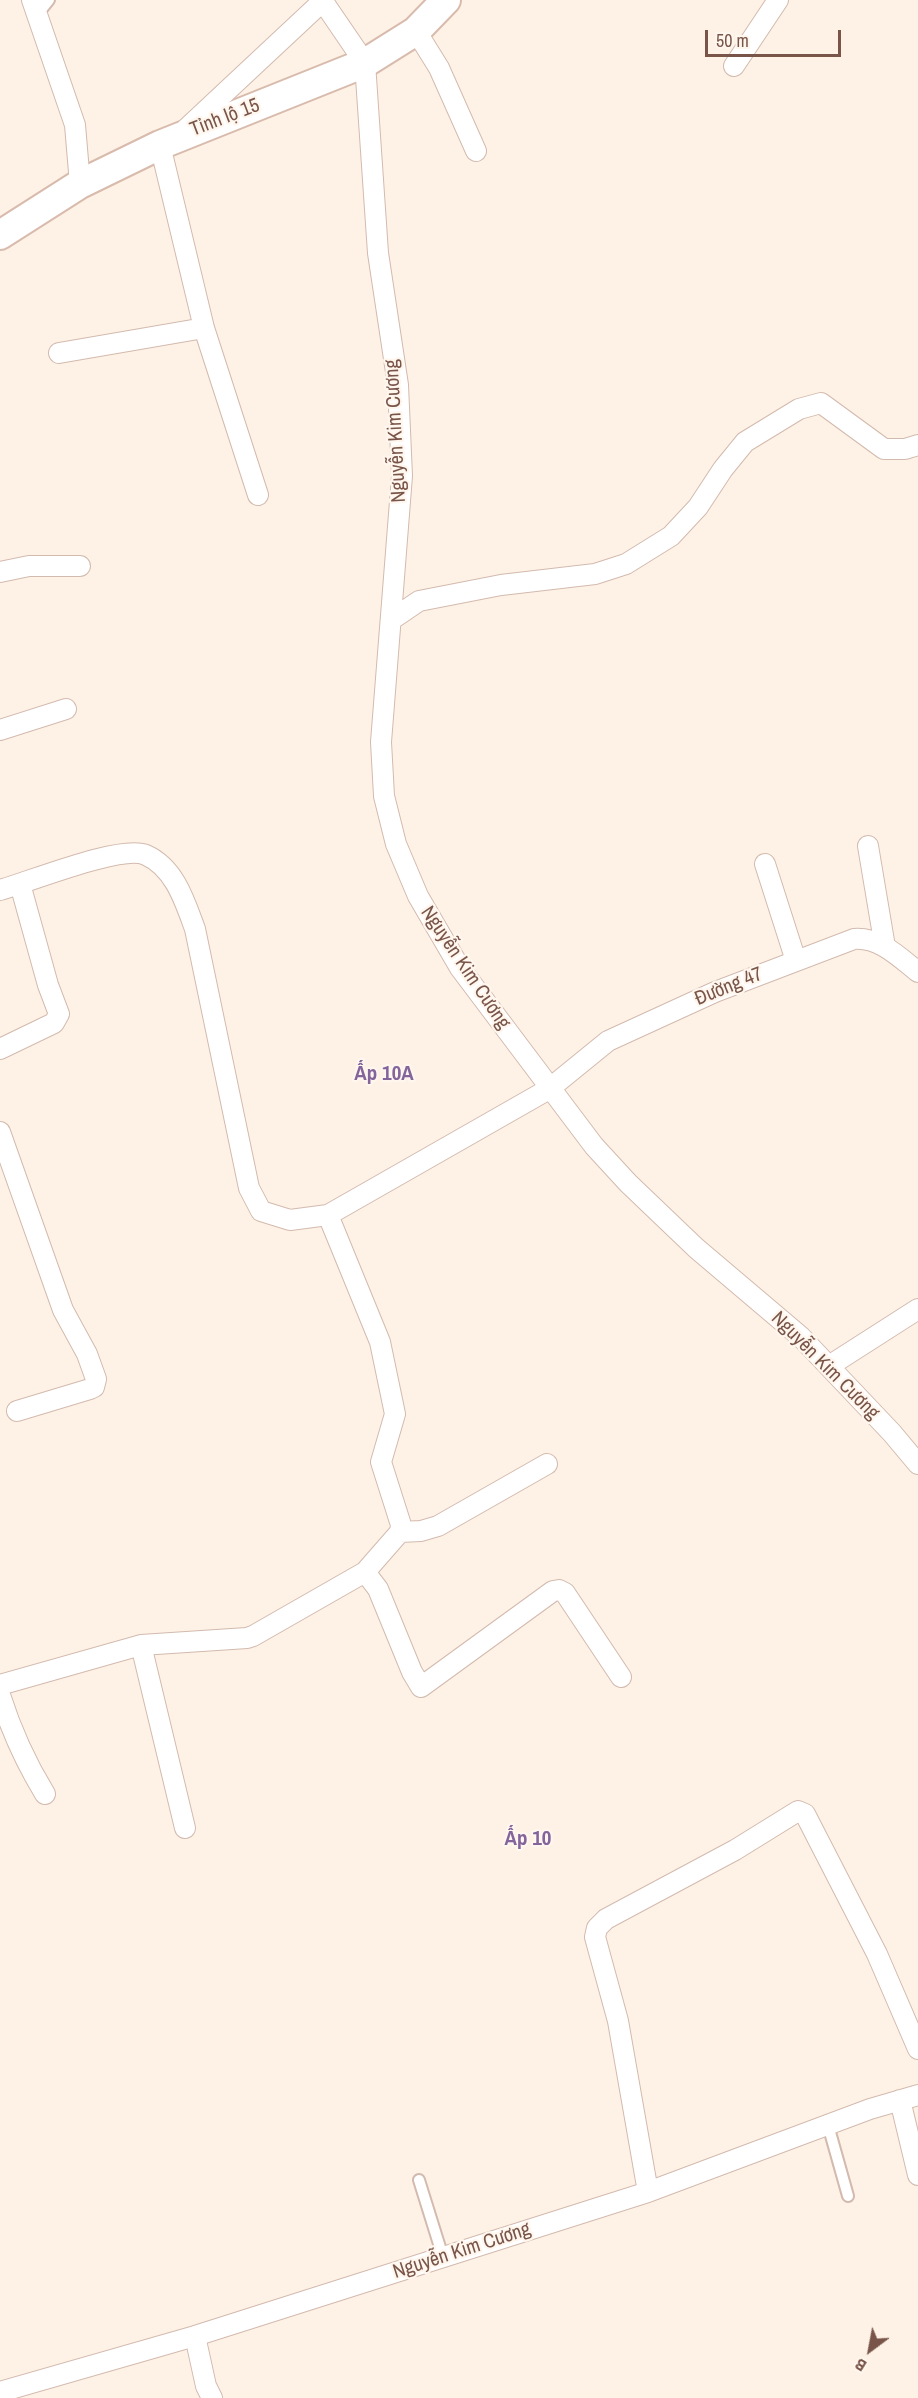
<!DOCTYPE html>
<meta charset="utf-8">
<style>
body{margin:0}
#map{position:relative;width:918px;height:2398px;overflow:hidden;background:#fef2e6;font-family:"Archivo Narrow",sans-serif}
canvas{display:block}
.north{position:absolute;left:840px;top:2320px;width:60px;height:60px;-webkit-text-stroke:4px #fff6ee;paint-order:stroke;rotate:212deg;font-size:16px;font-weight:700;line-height:24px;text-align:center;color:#795549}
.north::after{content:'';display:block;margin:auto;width:21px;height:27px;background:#795549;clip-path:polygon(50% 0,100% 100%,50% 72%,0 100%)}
.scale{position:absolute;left:705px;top:30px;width:136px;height:27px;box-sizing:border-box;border:3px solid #795549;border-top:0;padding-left:8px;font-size:18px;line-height:21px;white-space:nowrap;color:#795549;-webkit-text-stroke:4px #fff6ee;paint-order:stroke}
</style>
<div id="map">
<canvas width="918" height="2398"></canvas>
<div class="north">B</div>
<div class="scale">50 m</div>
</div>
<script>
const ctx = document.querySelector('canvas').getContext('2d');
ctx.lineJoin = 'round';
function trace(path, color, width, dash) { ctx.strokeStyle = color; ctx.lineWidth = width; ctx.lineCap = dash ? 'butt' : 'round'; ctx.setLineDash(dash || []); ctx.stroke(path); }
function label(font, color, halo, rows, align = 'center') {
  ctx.font = font + ' "Archivo Narrow",sans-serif'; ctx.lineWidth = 4.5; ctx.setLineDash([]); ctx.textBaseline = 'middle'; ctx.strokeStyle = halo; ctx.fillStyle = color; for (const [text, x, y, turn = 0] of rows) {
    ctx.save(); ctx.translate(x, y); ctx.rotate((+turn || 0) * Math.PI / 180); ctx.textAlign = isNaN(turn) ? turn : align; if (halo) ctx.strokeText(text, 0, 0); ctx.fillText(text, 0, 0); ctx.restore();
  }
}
const service = new Path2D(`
 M37 15 49 0
 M828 2125 848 2196
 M419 2180 443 2257`);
const minor = new Path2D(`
 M32 0 75 125 80 184
 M322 0 365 63 378 253 398 385 402 476 381 742 384 796 396 844 418 896 460 968 594 1146 628 1183 696 1248 801 1337 892 1433 918 1464
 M416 31 439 68 476 151
 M734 66 778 0
 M186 129 324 0
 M160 145 204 328 258 495
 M59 353 204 328
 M0 572 29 566H80
 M391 620 419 601 501 585 595 574 626 564 671 536 698 507 723 469 745 442 799 409 821 403 884 449H905L918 445
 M0 730 66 709
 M868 846 885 947
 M765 864 796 961
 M0 890C29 882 122 844 146 855 175 868 185 902 195 929L249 1188 261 1211 290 1220 328 1215 549 1089 608 1041 715 992 854 939C880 937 899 957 918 972
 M0 1049 54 1023 59 1014 48 985 20 884
 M0 1132 63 1310 87 1354 96 1379 94 1387 90 1389 17 1411
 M829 1366 918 1309
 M400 1532 421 1531 438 1526 547 1464
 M365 1572 378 1589 412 1672 421 1687 553 1591 559 1590 565 1593 621 1677
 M141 1645 185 1828
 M0 1685 141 1645 247 1638 253 1636 365 1572 400 1532 401 1525 381 1462 395 1414 380 1342 328 1215
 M0 1695C11 1730 26 1763 45 1794
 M900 2100 918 2175
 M648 2192 618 2021 595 1937 597 1928 606 1919 735 1850 798 1811 805 1814 877 1954 918 2049
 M195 2336 206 2386 212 2398
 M0 2392 195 2336 648 2192 870 2109 918 2095`);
const secondary = new Path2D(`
 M0 235 80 184 160 145 365 63 416 31 446 0`);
trace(service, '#d3baae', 14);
trace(minor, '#d3baae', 22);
trace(secondary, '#d8bbad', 32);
trace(service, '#fff', 10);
trace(minor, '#fff', 20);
trace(secondary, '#fff', 28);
label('20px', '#795549', '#fff6ee', [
 ["Tỉnh lộ 15",225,118,-21],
 ["Nguyễn Kim Cương",396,431,-93],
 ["Nguyễn Kim Cương",465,968,56],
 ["Đường 47",729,987,-22],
 ["Nguyễn Kim Cương",825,1366,45],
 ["Nguyễn Kim Cương",462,2251,-18]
]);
label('bold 21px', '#83659c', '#fff6ee', [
 ["Ấp 10A",384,1074],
 ["Ấp 10",528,1839]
]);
</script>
